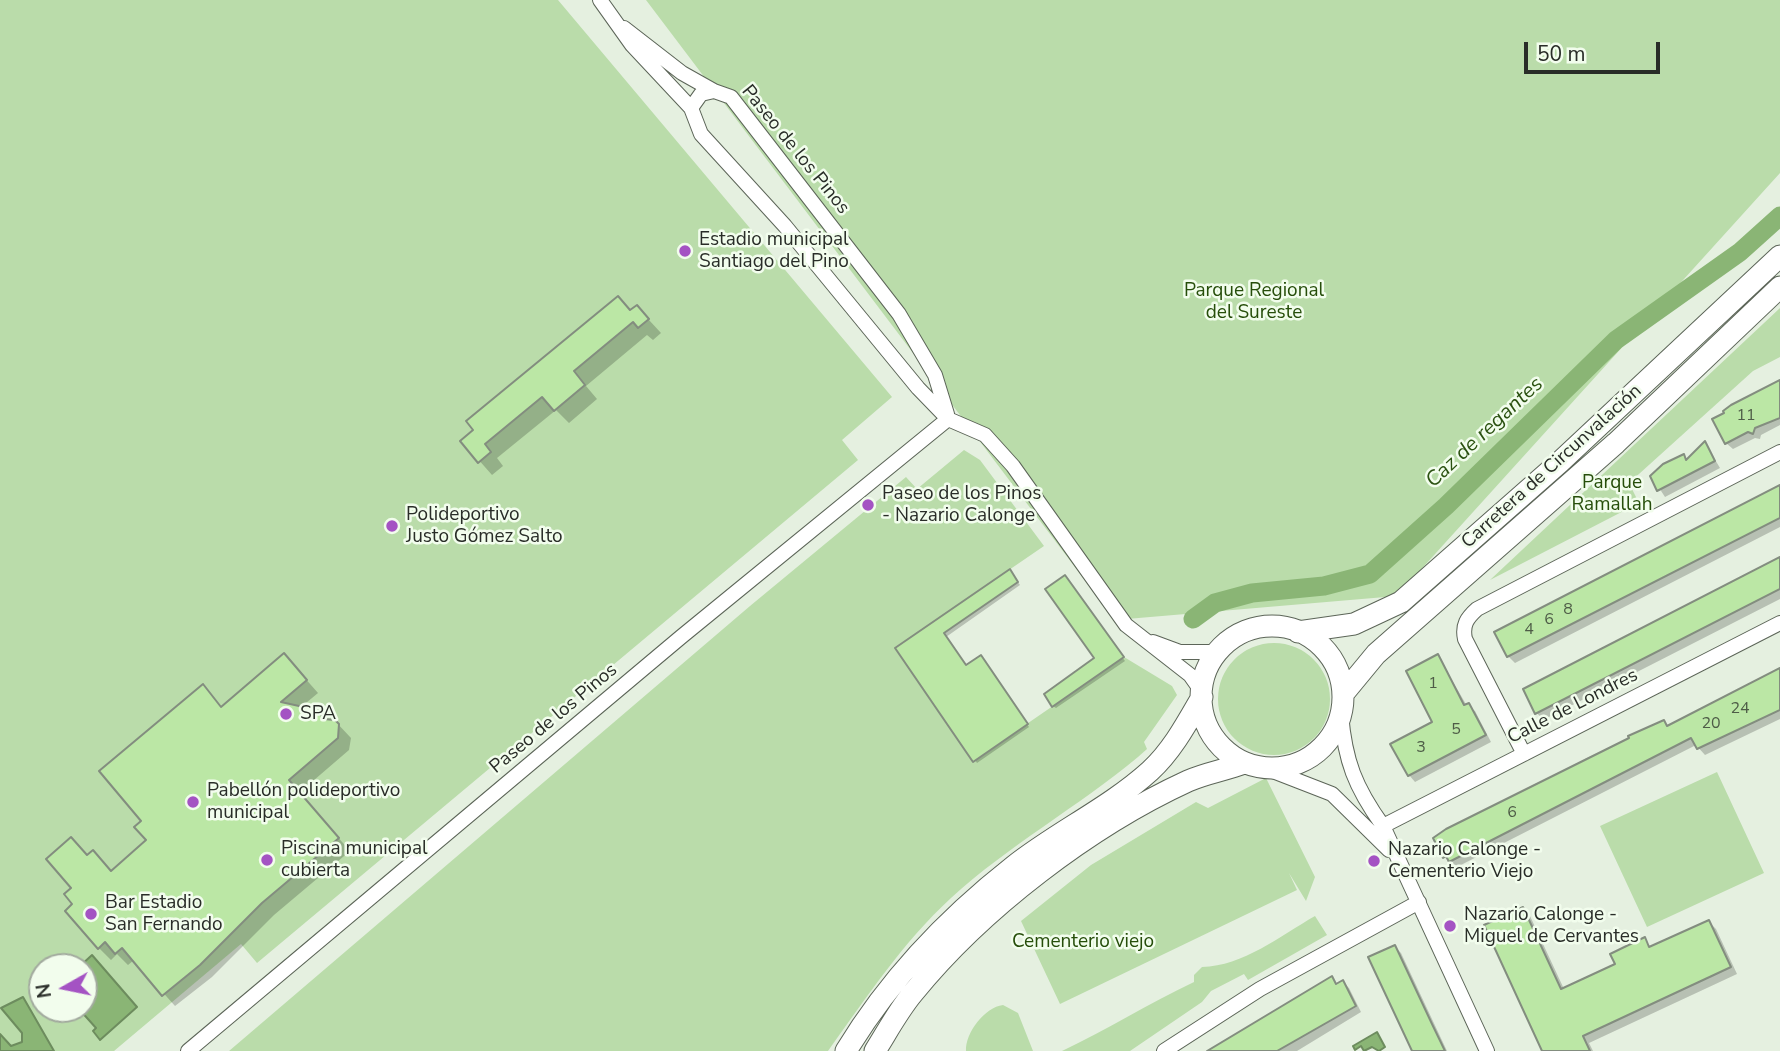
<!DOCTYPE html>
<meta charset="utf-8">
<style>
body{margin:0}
#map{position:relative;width:1780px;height:1051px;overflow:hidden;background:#e5f0e0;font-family:"Nunito Sans",sans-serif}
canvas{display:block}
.north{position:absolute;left:28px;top:953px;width:70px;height:70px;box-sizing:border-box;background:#f2fded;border:2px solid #a2aa9e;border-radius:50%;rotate:261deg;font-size:19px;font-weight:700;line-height:28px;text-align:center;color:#292d28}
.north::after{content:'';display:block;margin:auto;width:24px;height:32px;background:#a453c3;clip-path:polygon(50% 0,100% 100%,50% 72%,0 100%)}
.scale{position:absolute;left:1524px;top:42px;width:136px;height:32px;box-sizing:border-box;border:4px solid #292d28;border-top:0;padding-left:9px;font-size:21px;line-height:24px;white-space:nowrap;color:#292d28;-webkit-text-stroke:5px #f2fded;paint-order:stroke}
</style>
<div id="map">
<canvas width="1780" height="1051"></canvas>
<div class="north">N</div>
<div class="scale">50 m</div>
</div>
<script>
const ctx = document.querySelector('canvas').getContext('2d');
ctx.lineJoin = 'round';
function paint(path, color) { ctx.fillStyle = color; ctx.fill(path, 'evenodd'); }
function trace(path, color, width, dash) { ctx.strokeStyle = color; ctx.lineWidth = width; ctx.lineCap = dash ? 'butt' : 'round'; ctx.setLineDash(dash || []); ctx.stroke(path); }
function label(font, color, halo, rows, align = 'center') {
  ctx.font = font + ' "Nunito Sans",sans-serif'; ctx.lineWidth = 5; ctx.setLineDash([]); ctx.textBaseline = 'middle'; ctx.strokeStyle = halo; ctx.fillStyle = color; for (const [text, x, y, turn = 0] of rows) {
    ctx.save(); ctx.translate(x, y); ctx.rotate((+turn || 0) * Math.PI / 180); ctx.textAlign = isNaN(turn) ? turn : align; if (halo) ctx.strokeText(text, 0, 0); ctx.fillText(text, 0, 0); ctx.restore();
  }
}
paint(new Path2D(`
 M0 0H558L892 397 842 440 858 460 257 963 241 944 114 1051H0ZM42 967H84V1009H42Z
 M646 0H1780V173L1397 596 1115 620Z
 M1780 308V357L1753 371 1629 483 1639 503 1490 580Z
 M964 450 980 460 1044 546 895 648 973 761 1124 657 1172 686 1177 695 1144 742 1147 749 1138 757C1078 807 1009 845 951 898 903 942 866 998 828 1051H229L750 606 906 477 917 489Z
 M1218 699a56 56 0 1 1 112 0a56 56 0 1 1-112 0Z
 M1717 772 1764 873 1647 927 1600 826Z
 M1266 778 1315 877 1306 901 1289 873 1297 890 1060 1004 1021 921 1091 865 1196 802 1208 808Z
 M1315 916 1327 935 1248 980 1244 974 1211 991 1202 1002 1130 1051H1062C1107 1030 1149 1003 1194 982V975L1202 967C1243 966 1280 936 1315 916Z
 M1003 1005 1018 1013 1033 1051H966C965 1033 985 1007 1003 1005Z`), '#badcaa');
const water = new Path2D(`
 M92 955 137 1007 100 1040 93 1031 96 1028 79 1009H84V967H79Z
 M23 997 54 1051H0V1034L11 1046 22 1042V1033L1 1008Z
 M1377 1032 1385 1047 1379 1051 1372 1047 1364 1051 1361 1046 1355 1050 1353 1046Z`);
paint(water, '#8ab575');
trace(water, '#6d8c5e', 2);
paint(new Path2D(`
 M637 307 661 333 653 340 647 335 586 386 597 399 569 423 556 410 497 458 503 466 492 475 462 441Z
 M1780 381V425L1761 435 1760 439 1755 438 1733 449 1726 443Z
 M1705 443 1720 468 1665 497 1652 477 1683 457 1688 461Z
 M1780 487V527L1515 663 1508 656Z
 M1780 559V599L1543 720 1537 713 1525 690Z
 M1012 574 1020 585 946 637 966 667 983 660 1029 727 977 763 897 649Z
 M1067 580 1125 661 1056 708 1053 706 1097 658Z
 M1438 656 1467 706 1475 711 1491 742 1415 782 1409 775 1435 723Z
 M296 668 318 693 300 708 325 721H335L351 738 349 750 299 793 350 851 274 915 212 977 175 1006 134 960 128 965 117 954 111 960 99 948 75 904 74 888 88 857 112 873 148 841 143 822 202 687 222 708Z
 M1780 670V719L1705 755 1696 745 1457 867 1444 857 1435 839 1587 758 1663 722 1668 727Z
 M1523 909 1530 916 1564 989 1617 965 1644 940 1651 947 1709 922 1716 929 1737 974 1589 1043 1593 1051H1544Z
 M1395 947 1401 953 1447 1051H1414Z
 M1331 979 1338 985 1343 982 1349 988 1361 1012 1297 1051H1210Z`), '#0003');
trace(new Path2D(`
 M1193 619 1215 603 1252 593 1324 586 1370 574 1446 506 1616 340 1740 252 1780 216`), '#8ab575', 19);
const building = new Path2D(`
 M618 296 630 310 637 305 649 319 638 328 633 322 574 371 585 385 554 411 542 397 485 444 491 452 478 463 460 441 473 430 466 421Z
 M1780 380V418L1755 428 1753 434 1748 432 1725 444 1712 419 1724 413 1723 411 1731 405Z
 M1705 441 1715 461 1657 491 1650 476 1663 464 1684 454 1686 460Z
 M1780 485V518L1507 657 1494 632Z
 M1780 557V589L1535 714 1523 689Z
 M1010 569 1018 582 944 633 966 665 981 655 1028 724 973 762 895 648Z
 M1065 575 1124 657 1052 707 1044 694 1094 658 1045 589Z
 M284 653 307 680 281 702 317 710 324 719 335 720 339 724 338 738 289 780 339 838 262 903 200 965 162 996 122 948 115 954 105 942 98 949 65 911 72 904 64 894 71 888 46 859 71 837 87 855 93 850 111 871 146 840 134 827 141 821 99 771 203 684 221 707Z
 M1438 654 1464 705 1469 703 1486 735 1408 776 1390 744 1432 722 1406 671Z
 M1780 668V710L1697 749 1691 738 1449 862 1446 856 1443 858 1433 838 1446 829 1629 738 1628 736 1664 720 1667 726Z
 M1523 907 1561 989 1615 964 1610 954 1645 937 1649 947 1709 920 1731 967 1583 1036 1590 1051H1542L1484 925Z
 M1395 945 1432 1024 1445 1051H1412L1398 1021 1368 957Z
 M1332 976 1336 984 1343 980 1356 1006 1277 1051H1207Z`);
paint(building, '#bbe7a5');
trace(building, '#838d7f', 2);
const street = new Path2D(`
 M600 0 632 45 691 108 701 134 785 226 918 388 948 419 985 435 1013 466 1126 625 1190 675 1202 692
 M624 28 682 73 714 91
 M691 108 701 94 714 91 731 97 899 314 935 375 947 414
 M1153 642 1180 652H1217
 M1341 714C1345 761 1355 787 1383 826L1487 1051
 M1524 754 1465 639C1462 625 1467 618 1477 609L1780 452
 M1265 768 1332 794 1389 850
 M1383 826 1780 623
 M188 1051 681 637 948 419
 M1164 1051 1260 989 1419 902`);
const secondary = new Path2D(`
 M1201 697a71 71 0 1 1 142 0a71 71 0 1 1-142 0Z
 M1298 632 1354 624 1401 602 1560 462 1780 256
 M1343 694 1376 654 1616 443 1780 287
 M846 1051C889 980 949 917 1014 866 1057 832 1109 808 1150 771 1172 751 1187 723 1202 697
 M875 1051C887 1032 898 1011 913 993 981 909 1090 826 1188 781 1206 773 1226 770 1244 763`);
trace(street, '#5c6558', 16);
trace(secondary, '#5c6558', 23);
trace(street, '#fff', 14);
trace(secondary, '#fff', 21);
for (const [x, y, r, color] of [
 [685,251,7,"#a453c3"],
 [868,505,7,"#a453c3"],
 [392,526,7,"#a453c3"],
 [286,714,7,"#a453c3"],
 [193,802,7,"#a453c3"],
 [267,860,7,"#a453c3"],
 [1374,861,7,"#a453c3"],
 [91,914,7,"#a453c3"],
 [1450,926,7,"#a453c3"]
]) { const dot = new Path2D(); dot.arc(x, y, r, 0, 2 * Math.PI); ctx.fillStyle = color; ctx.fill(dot); trace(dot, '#f2fded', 2.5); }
label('16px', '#4e5c47', null, [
 ["11",1746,416],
 ["8",1568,610],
 ["6",1549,620],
 ["4",1529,630],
 ["1",1433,684],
 ["24",1740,709],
 ["20",1711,724],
 ["5",1456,730],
 ["3",1421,748],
 ["6",1512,813]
]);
label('19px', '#292d28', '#f2fded', [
 ["Paseo de los Pinos",795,150,51],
 ["Carretera de Circunvalación",1552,467,-42],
 ["Calle de Londres",1573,707,-27],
 ["Paseo de los Pinos",554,719,-40]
]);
label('19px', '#292d28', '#f2fded', [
 ["Estadio municipal",699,240],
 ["Santiago del Pino",699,262],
 ["Paseo de los Pinos",882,494],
 ["- Nazario Calonge",882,516],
 ["Polideportivo",406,515],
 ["Justo Gómez Salto",406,537],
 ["SPA",300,714],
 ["Pabellón polideportivo",207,791],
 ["municipal",207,813],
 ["Piscina municipal",281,849],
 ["cubierta",281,871],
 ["Nazario Calonge -",1388,850],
 ["Cementerio Viejo",1388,872],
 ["Bar Estadio",105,903],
 ["San Fernando",105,925],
 ["Nazario Calonge -",1464,915],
 ["Miguel de Cervantes",1464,937]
], 'left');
label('19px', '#264e0a', '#f2fded', [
 ["Parque Regional",1254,291],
 ["del Sureste",1254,313],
 ["Parque",1612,483],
 ["Ramallah",1612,505],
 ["Cementerio viejo",1083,942]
]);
label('italic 21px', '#2b5211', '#f2fded', [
 ["Caz de regantes",1485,433,-43]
]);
</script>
